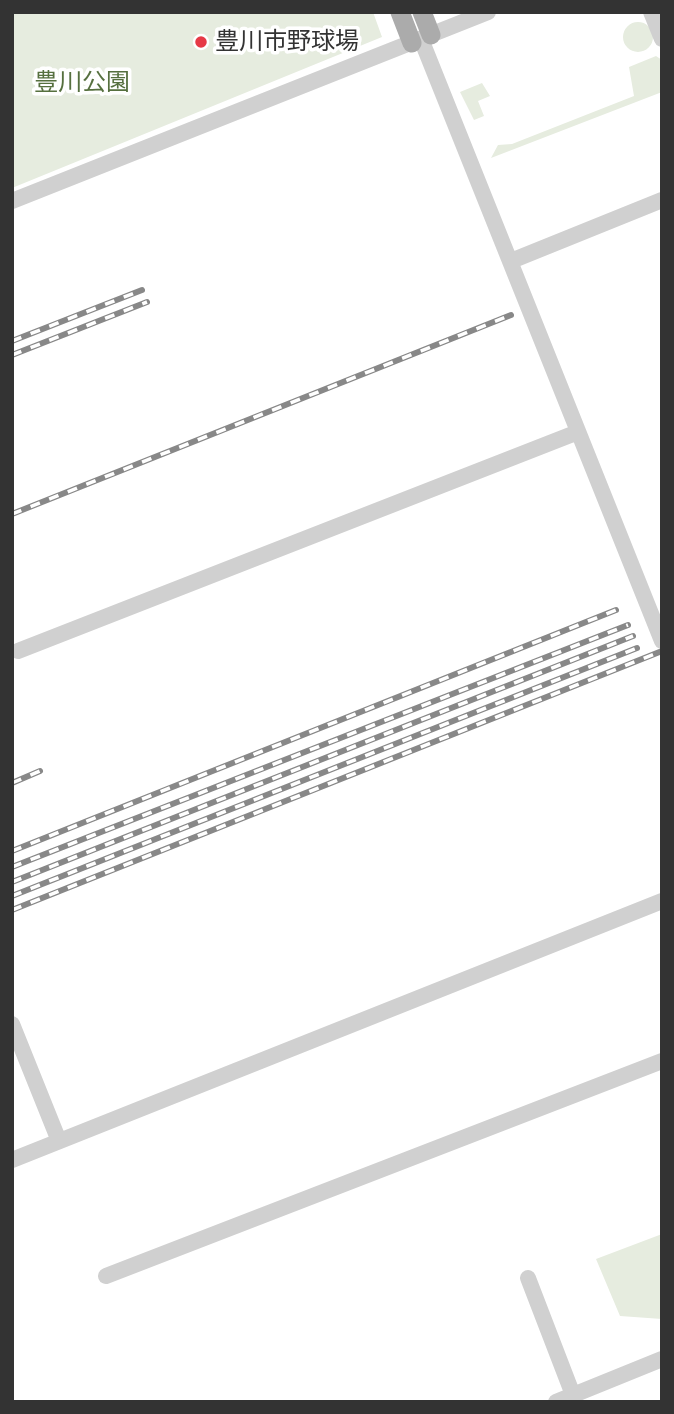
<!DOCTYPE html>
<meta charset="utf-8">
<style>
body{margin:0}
#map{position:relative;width:674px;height:1414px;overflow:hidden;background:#fff;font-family:Figtree,sans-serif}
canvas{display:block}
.frame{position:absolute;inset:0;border:14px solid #333;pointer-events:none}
</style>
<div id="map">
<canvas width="674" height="1414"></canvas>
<div class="frame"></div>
</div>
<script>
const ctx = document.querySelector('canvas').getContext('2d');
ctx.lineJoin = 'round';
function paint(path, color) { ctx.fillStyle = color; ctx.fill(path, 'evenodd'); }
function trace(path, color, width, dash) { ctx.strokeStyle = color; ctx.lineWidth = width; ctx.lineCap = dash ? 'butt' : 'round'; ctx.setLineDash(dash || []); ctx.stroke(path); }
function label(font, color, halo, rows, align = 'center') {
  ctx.font = font + ' Figtree,"Noto Sans JP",sans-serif'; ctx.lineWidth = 7; ctx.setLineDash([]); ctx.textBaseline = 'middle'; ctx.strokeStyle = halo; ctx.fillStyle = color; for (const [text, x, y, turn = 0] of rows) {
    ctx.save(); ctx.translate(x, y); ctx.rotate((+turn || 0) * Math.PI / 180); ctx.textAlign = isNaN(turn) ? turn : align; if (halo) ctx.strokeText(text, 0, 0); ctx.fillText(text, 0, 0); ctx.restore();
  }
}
paint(new Path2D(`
 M12 12H373L382 37 12 188Z
 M623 37a15 15 0 1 1 30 0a15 15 0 1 1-30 0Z
 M656 56 662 60V92L491 158 498 145 512 144 634 96 629 67Z
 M482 83 490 96 478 101 484 116 474 120 460 92Z
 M662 1234V1319L620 1316 596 1259Z`), '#e6ecdf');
trace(new Path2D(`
 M651 12 662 39
 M421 39 662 641
 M12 201 488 12
 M511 261 662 200
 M18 651 578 432
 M12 1024 59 1141
 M12 1160 662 901
 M106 1276 662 1061
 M528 1278 573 1395
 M556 1402 662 1359`), '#d0d0d0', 16);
trace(new Path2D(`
 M400 12 412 43
 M422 12 431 35`), '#ababab', 19);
const rail = new Path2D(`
 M12 341 142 290
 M12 355 147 302
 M12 514 511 315
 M12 783 40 771
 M12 851 616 610
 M12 867 628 625
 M12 882 633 636
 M12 896 637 648
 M12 910 662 651`);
trace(rail, '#888', 6);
trace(rail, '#fff', 3.5, [10]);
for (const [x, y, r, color] of [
 [201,42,7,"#e63946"]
]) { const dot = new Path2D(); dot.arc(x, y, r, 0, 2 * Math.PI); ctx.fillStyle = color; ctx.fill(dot); trace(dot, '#fff', 2.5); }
label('24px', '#333', '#fff', [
 ["豊川市野球場",215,42]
], 'left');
label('24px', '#56703f', '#fff', [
 ["豊川公園",82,83]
]);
</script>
